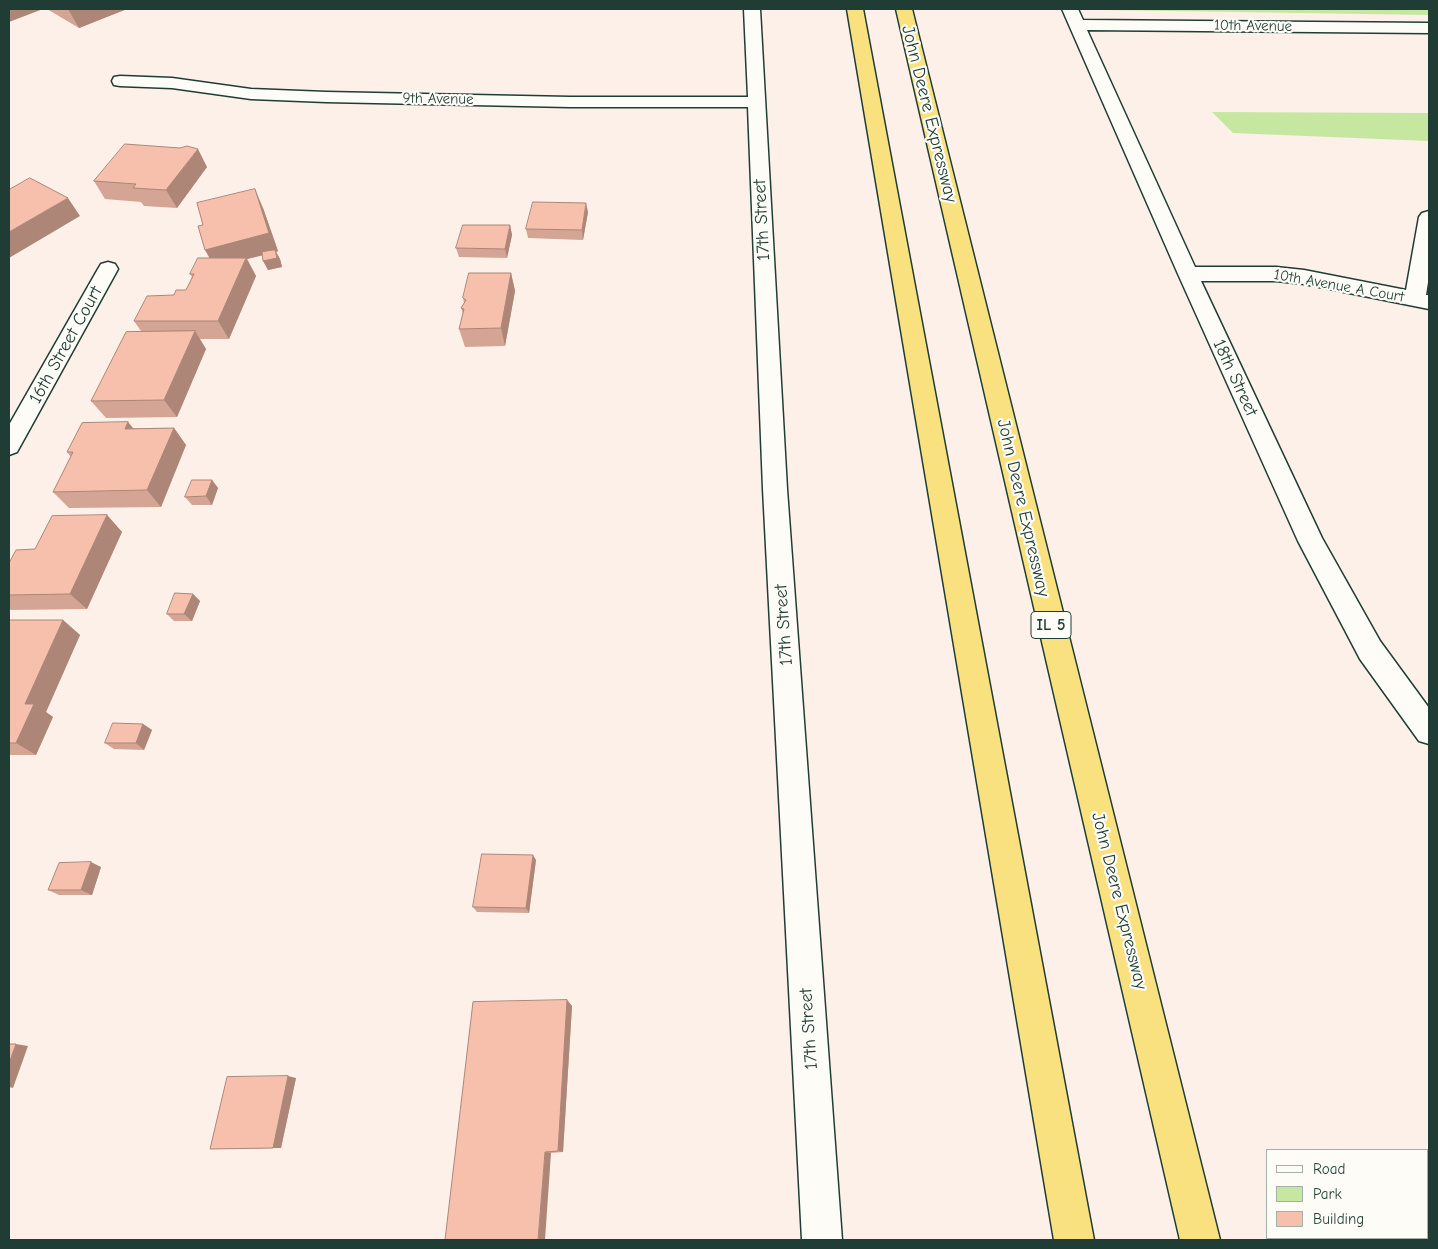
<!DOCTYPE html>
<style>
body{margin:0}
#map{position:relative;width:1438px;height:1249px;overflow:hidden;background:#fcf0e8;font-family:"Comic Neue",sans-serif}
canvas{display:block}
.frame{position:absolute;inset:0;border:10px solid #1f3d34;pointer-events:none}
.legend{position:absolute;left:1266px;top:1149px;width:162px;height:90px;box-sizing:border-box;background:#fdfcf7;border:1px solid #a4b0a9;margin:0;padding:6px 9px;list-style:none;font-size:15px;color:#1f3d34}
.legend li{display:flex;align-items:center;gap:10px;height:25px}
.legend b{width:25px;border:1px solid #a4b0a9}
</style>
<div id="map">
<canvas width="1438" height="1249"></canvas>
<div class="frame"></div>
<ul class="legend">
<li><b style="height:6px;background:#fdfcf7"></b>Road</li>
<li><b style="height:14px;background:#c6e7a0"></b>Park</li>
<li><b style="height:14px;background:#f7c0ac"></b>Building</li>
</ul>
</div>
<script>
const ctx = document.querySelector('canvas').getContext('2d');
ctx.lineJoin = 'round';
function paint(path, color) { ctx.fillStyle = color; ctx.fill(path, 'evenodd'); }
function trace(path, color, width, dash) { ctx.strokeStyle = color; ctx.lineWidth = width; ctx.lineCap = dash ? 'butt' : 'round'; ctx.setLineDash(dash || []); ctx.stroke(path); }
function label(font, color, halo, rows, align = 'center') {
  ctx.font = font + ' "Comic Neue",sans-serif'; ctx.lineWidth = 4.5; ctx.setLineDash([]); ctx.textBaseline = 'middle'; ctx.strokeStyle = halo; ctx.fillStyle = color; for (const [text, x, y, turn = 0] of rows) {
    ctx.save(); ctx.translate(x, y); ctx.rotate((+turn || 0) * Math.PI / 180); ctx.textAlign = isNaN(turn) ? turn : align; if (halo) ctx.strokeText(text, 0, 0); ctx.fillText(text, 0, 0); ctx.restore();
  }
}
paint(new Path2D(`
 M1103 9H1429V15L1104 10Z
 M1212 112 1429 113V141L1233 133Z`), '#c6e7a0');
const minor = new Path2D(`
 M744 9H760L787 489 842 1240H802L763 489 748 107H570L326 102 251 99 172 88 120 86 114 85 112 81 114 77 120 76 172 78 251 89 326 92 570 97H748Z
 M1062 9H1078L1083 20 1429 23V33L1087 30 1195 267H1276L1304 270 1406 290 1419 217 1422 213 1429 211V276L1426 295H1429V309L1304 284 1276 281H1201L1322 538 1380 641 1429 708V744L1419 741 1360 659 1298 541 1178 274Z
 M108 262 115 264 118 269 17 452 9 455V425L98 269 101 264Z`);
const highway = new Path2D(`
 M847 9H863L1094 1240H1054Z
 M896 9H912L1220 1240H1180Z`);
trace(minor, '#1f3d34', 3);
trace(highway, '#1f3d34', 3);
paint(minor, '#fdfcf7');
paint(highway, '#fae180');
paint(new Path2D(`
 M47 9H127L79 28Z
 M207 167 177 208 144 206 141 202 105 199 94 181Z
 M263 208 278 251 276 252 280 259 282 267 268 270 263 255 247 259 256 276 229 339H200L206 349 177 417 106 418 91 401 141 331 134 321 174 295 186 290 192 277 190 274 210 258Z
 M588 212 583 240 528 238 526 229Z
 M510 225 512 235 507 258 459 257 456 248Z
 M511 273 515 291 505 346 465 347 459 329 463 314 461 308 464 303 463 298Z
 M128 422 133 428H174L186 445 161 507 69 508 53 492 71 457 67 452Z
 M212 480 218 488 212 505H192L185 497Z
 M107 515 122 532 87 609 11 610 9 608V563L35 549Z
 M193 594 200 601 192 621H174L167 614Z
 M9 620H63L80 635 46 712 53 717 36 755H9Z
 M143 724 152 730 144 750 114 749 105 743Z
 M536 860 529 913 477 912 473 907Z
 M101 867 92 895H59L48 890Z
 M567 1000 572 1006 563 1152 551 1153 445 1240Z
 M296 1078 281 1148 210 1149Z`), '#d4a594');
paint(new Path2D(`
 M9 9H43L9 22Z
 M68 9H127L79 28Z
 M198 149 207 167 177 208 166 190Z
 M255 189 263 208 278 251 276 252 280 259 282 267 268 270 263 261 276 252 247 259 256 276 229 339 218 321 215 268 205 250Z
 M68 198 80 216 9 258V232Z
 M586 203 588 212 583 240 582 230Z
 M510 225 512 235 507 258 505 249Z
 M511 273 515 291 505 346 501 328Z
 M195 331 206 349 177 417 164 400Z
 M128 422 141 439 125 429Z
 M174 428 186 445 161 507 147 490Z
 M212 480 218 488 212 505 206 496Z
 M107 515 122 532 87 609 70 594Z
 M193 594 200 601 192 621 184 614Z
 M63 620 80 635 46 712 53 717 36 755 16 743 25 704Z
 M143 724 152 730 144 750 136 743Z
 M533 855 536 860 529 913 526 908Z
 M91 862 101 867 92 895 81 890Z
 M567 1000 572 1006 563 1152 558 1151Z
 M16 1044 28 1046 13 1088 9 1087V1063Z
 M288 1076 296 1078 281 1148H273Z
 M545 1152 551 1153 545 1240H538Z`), '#ad8678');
const building = new Path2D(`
 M125 144 180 148 187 146 198 149 166 190 133 188 136 184 94 181Z
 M30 178 68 198 9 232V190Z
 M255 189 269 233 205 250 198 226 203 225 197 203Z
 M533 202 586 203 582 230 526 229Z
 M463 225H510L505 249 456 248Z
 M275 250 277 258 263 261 262 252Z
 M198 258H246L218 321H134L147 296 174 295 176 290H186L194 274H190Z
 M469 273H511L501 328 459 329 464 309 461 308 466 300 463 298Z
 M195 331 164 400 91 401 126 332Z
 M128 422 125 429 174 428 147 490 53 492 73 452H67L82 423Z
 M192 480H212L206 496 185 497Z
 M107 515 70 594 9 595V563L16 550 35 549 52 516Z
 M175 593 193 594 184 614H167Z
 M9 620H63L25 704H34L16 743H9Z
 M113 723 143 724 136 743H105Z
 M482 854 533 855 526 908 473 907Z
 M91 862 81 890H48L59 863Z
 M567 1000 558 1151 545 1152 538 1240H445L473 1002Z
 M9 1044H16L9 1063Z
 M288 1076 273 1148 210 1149 227 1077Z`);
paint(building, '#f7c0ac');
trace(building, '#ad8678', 1);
label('15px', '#1f3d34', '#fdfcf7', [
 ["10th Avenue",1253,26,1],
 ["9th Avenue",438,99,1],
 ["10th Avenue A Court",1339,286,10]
]);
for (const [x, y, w] of [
 [1051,625,40]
]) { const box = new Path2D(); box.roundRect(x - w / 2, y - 13.5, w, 27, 4); ctx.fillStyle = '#fdfcf7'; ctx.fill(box); trace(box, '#1f3d34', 1); }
label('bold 16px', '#1f3d34', null, [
 ["IL 5",1051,625]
]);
label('18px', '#1f3d34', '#fdfcf7', [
 ["John Deere Expressway",929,114,76],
 ["17th Street",762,220,-93],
 ["16th Street Court",66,345,-61],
 ["18th Street",1235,378,65],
 ["John Deere Expressway",1023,508,77],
 ["17th Street",784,625,-94],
 ["John Deere Expressway",1119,901,76],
 ["17th Street",809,1029,-94]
]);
</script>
